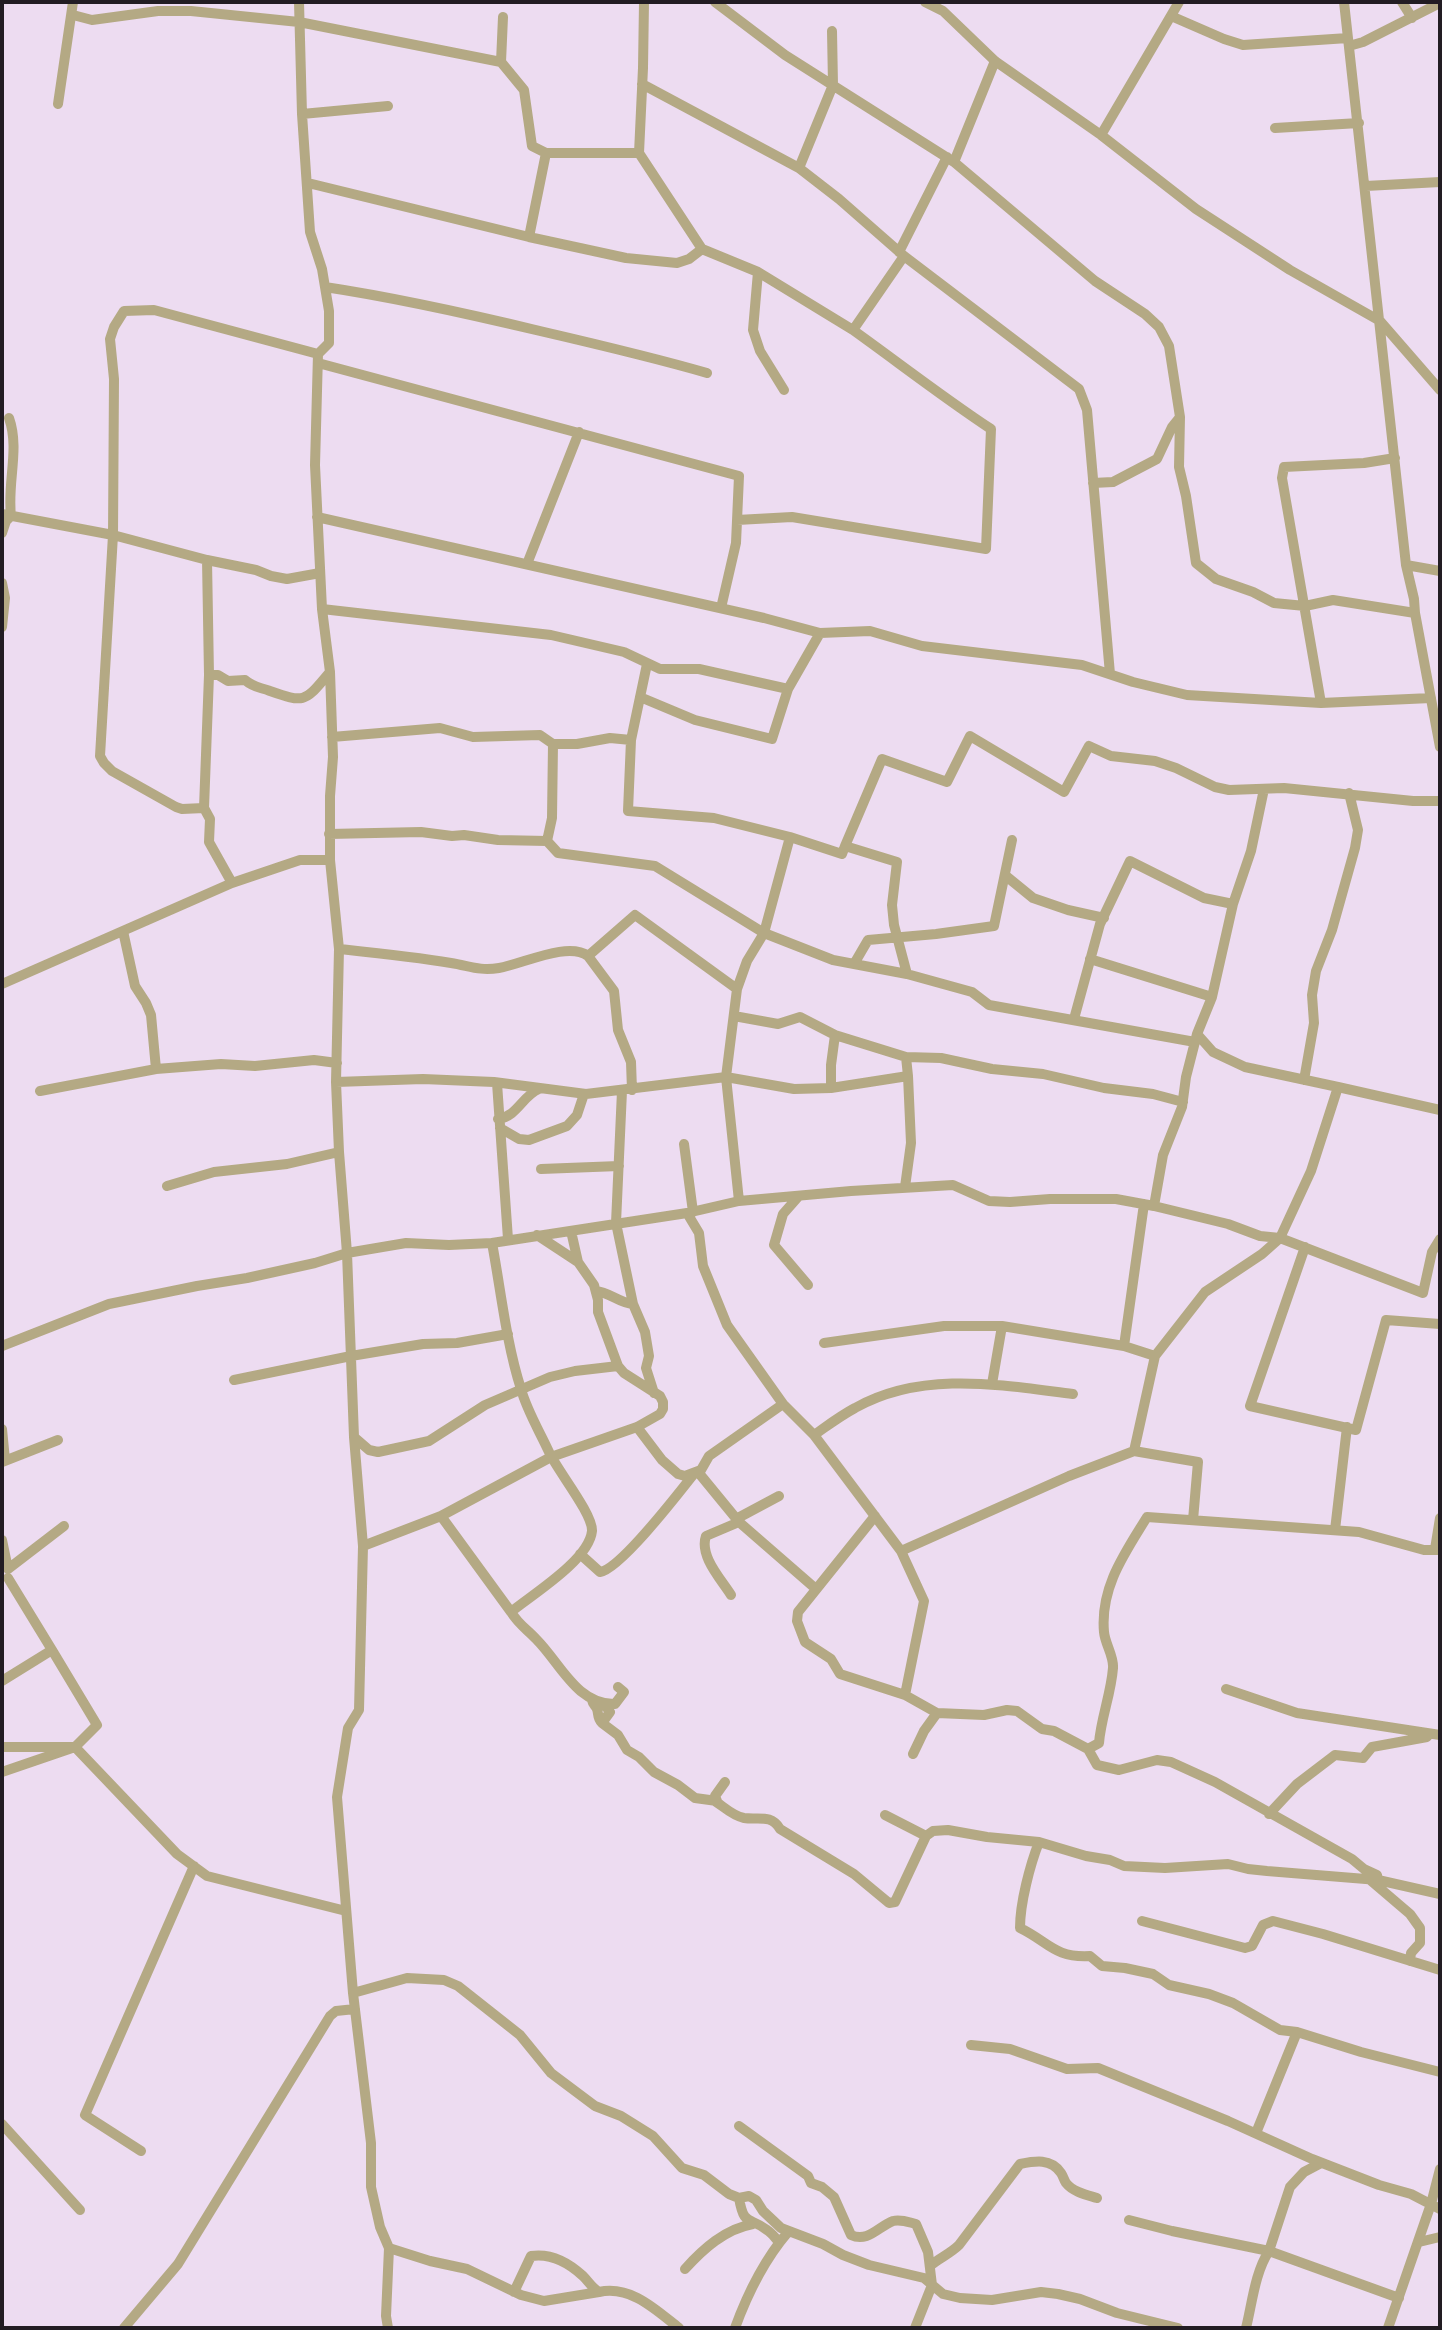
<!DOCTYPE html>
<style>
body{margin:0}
#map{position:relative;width:1442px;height:2330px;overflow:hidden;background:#eddcf1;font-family:Lato,sans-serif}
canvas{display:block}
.frame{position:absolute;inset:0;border:4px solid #221c23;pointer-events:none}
</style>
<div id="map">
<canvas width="1442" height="2330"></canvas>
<div class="frame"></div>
</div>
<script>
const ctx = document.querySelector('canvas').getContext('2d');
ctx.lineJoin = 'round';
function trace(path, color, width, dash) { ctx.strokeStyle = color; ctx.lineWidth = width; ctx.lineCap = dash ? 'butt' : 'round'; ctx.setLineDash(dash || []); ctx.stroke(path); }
trace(new Path2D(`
 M299 2 302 114 310 232 322 269 329 311V343L318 354 315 465 322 609 330 672 333 757 330 796V860L339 949 336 1082 339 1152 347 1253 354 1437 363 1546 359 1710 348 1728 337 1797 353 1993 371 2143V2187L380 2227 389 2248 386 2316 388 2328
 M644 2 643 68 639 153 702 249
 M715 2 785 55 954 162 995 61
 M925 2 943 11 995 61 1101 135 1196 209 1290 270 1380 321 1440 390
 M1344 2 1406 565 1414 599 1415 613 1440 747
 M1402 2 1412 18
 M73 15 92 20 158 11H191L299 22 501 62 503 17
 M1171 16 1224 39 1243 45 1348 38
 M1349 46 1363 42 1440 3
 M501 62 524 90 532 146 546 153
 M642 84 799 168 839 199 904 256 1079 389 1087 410 1110 674
 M58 104 73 2
 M302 114 388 106
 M1275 128 1359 123
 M1101 135 1179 2
 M954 162 1095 281 1145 314 1159 327 1169 346 1180 417 1179 467 1186 496 1196 563 1216 579 1253 592 1274 603 1305 606 1333 600 1415 613
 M799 168 833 85 832 31
 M308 183 529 237 626 258 677 263 689 259 702 249 758 272 853 330
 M1366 186 1440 182
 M529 237 546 153H639
 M899 252 947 157
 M758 272 753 330 760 351 784 390
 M325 287C398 298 469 314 540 331 596 344 652 357 707 373
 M318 363 739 476 736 543 721 608
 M1093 483 1113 482 1157 459 1172 427 1180 417
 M2 514 113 535 100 756 104 763 112 771 176 807 182 809 204 808
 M317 517 764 618 820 633 870 631 922 646 1082 665 1133 682 1187 695 1321 703 1431 698
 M737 520 792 517 986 549 991 429C944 398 899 363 853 330L904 256
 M2 533 6 521 11 516C7 482 20 449 9 418
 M207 560 113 535 114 379 110 339 114 327 124 311 154 310 318 354
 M527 564 579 432
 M1406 565 1440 571
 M2 583 5 598 2 627
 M322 609 551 635 624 652 660 669H699L788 689 772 739 695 720 640 697
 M647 664 631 740 628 811 714 818 790 837 842 854 845 846 897 862 892 905 894 925 907 974
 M209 675 207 560 256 570 271 576 287 579 320 573
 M788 689 820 633
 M1321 703 1282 478 1284 467 1364 463 1395 458
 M332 737 440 728 473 737 540 735 553 744H577L610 738 631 740
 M329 834 421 832 452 836 464 835 498 840 547 841 558 853 655 866 764 933 833 960 907 974 972 992 989 1005 1195 1042
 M547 841 552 818 553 744
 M845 846 882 759 947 782 970 736 1064 792 1089 746 1111 756 1155 761 1176 768 1215 787 1229 790 1284 788 1413 801H1440
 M1006 876 1033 898 1068 910 1104 918
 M232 883 209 842 210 819 204 808 209 675H218L228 681 245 680C254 688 260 687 270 691 307 704 305 701 330 672
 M123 931 135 986 146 1003 151 1015 156 1069
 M339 949C376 953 414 957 451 963 470 966 479 971 499 968 523 964 568 941 588 956L614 991 618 1030 631 1062 632 1090
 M588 956 635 915 737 989
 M1090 959 1212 997
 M854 964 868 940 936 934 994 926 1012 840
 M2 984 232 883 300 860H330
 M734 1016 778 1024 800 1017 835 1035
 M1074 1019 1100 924 1130 861 1204 898 1233 904
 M1197 1034 1213 1052 1245 1067 1338 1087
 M1304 1080 1314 1023 1312 995 1316 971 1332 930 1355 848 1358 830 1349 793
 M336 1082 423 1079 494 1082 586 1094 726 1077 794 1089 831 1088 908 1076 906 1057
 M497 1083 508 1239
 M831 1088V1065L835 1035 906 1057 941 1058 992 1069 1043 1074 1104 1088 1153 1094 1183 1102
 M40 1091 156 1069 221 1064 255 1066 314 1060 337 1063
 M498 1119C518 1116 522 1096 539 1089
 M500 1128 519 1139 529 1140 567 1126 577 1115 584 1094
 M684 1144 693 1212
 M541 1169 619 1166
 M167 1186 214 1172 287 1164 339 1152
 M905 1187 911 1143 908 1076
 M798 1197 783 1214 774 1245 808 1285
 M739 1201 726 1077 737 989 747 961 764 933 790 837
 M1154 1206 1163 1155 1182 1107 1186 1077 1197 1034 1212 997 1233 904 1251 851 1264 789
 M687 1213 699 1233 703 1266 727 1325 783 1404 814 1435 901 1551 924 1601 905 1695 937 1713 984 1715 1007 1710 1017 1711 1042 1729 1054 1731 1088 1749 1097 1765 1119 1770 1157 1760 1171 1762 1215 1782 1352 1859 1364 1869 1377 1875 1378 1880 1440 1894
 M571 1231 578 1262
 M1305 1247 1250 1406 1356 1430 1386 1320 1440 1324
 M596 1291C609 1292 619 1303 633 1304L616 1223 622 1091
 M633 1304 645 1332 649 1356 646 1368 654 1393
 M824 1343 944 1326H1002
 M2 1346 109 1304 197 1286 247 1278 315 1263 347 1253 406 1243 449 1245 492 1243 687 1213 739 1201 851 1191 953 1185 989 1201 1010 1202 1050 1199H1116L1154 1206 1228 1224 1260 1236 1280 1238 1423 1293 1432 1252 1440 1239
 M1124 1346 1144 1204
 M1155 1356 1205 1292 1262 1254 1280 1238 1311 1171 1338 1087 1440 1110
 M234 1380 351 1356 423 1344 457 1343 508 1334
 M637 1427 662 1460 678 1474 685 1476 701 1470 709 1456 783 1404
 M2 1429 5 1460
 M814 1435C827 1426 840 1416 855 1408 922 1370 1001 1385 1073 1394
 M354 1437 369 1450 378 1452 429 1441 485 1405 550 1377 575 1371 618 1366
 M1134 1451 1198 1462 1193 1520
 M2 1462 58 1440
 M698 1472 739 1522 816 1589
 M441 1516 511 1612C533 1594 589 1560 592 1531 593 1514 557 1470 549 1452 540 1432 527 1411 521 1389 506 1342 501 1291 492 1243
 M875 1516 798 1612 797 1621 805 1642 831 1659 840 1674 905 1695
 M736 1519 779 1496
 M1335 1530 1347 1427
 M2 1540 8 1569 64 1526
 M363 1546 441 1516 551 1457 637 1427 660 1414 663 1409V1402L660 1396 624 1373 618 1366 598 1312V1300L594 1285 578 1262 537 1235
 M1435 1549 1440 1518
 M901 1551 1069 1476 1134 1451 1155 1356 1124 1346 1002 1326 992 1384
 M580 1554 600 1572C620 1569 678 1494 693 1475
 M731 1595C721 1579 699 1556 706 1536L739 1522
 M511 1612C519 1625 527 1629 537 1640 560 1663 577 1705 615 1704L624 1692 618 1687
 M2 1681 52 1650 8 1578
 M1226 1689 1297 1713 1440 1735
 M592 1700C593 1705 595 1705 597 1709 599 1715 597 1718 602 1723L610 1712 603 1703
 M602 1723 618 1735 627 1750 639 1757 654 1772 678 1785 695 1798 717 1801 715 1796 725 1782
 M2 1747H75L97 1725 52 1650
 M1088 1749 1099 1743C1101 1718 1111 1694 1113 1668 1114 1656 1105 1644 1104 1632 1100 1587 1125 1553 1147 1517L1359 1532 1424 1550H1440
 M913 1754 924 1731 937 1713
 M2 1772 75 1747 177 1854 207 1876 346 1911
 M715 1801C724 1807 733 1816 744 1818 759 1820 771 1814 780 1829L854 1874 889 1903 895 1902 926 1836 933 1831 948 1830 987 1837 1039 1842 1086 1856 1110 1860 1124 1866 1165 1868 1228 1864 1248 1869 1267 1871 1378 1880
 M1269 1814 1297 1784 1335 1755 1363 1758 1372 1747 1427 1737
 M885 1815 926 1836
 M1039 1842C1030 1865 1020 1903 1020 1928 1049 1942 1054 1958 1090 1956L1102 1966 1125 1968 1153 1974 1169 1985 1209 1994 1233 2003 1280 2030 1297 2032 1361 2052 1440 2072
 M1369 1879 1410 1914 1420 1928V1943L1411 1953 1410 1961
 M1142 1921 1245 1948 1252 1946 1263 1925 1273 1921 1323 1934 1440 1970
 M353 1993 407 1978 444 1980 458 1986 520 2035 551 2073 595 2106 621 2116 653 2136 682 2168 704 2175 729 2194 739 2198 749 2196 756 2200 763 2211 781 2228 823 2244 843 2255 869 2265 924 2278 943 2294 960 2298 992 2300 1041 2292 1058 2294 1080 2299 1117 2313 1178 2328
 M971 2045 1010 2049 1067 2069 1098 2068 1228 2121 1312 2159 1379 2185 1411 2194 1440 2209
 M2 2124 80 2210
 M739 2126 808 2176 811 2183 822 2187 834 2197 851 2235C868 2243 879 2226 893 2221 901 2219 908 2222 916 2224L928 2252 932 2285 915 2328
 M1256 2133 1297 2032
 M141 2151 85 2115 194 1866
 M739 2198C744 2227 749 2216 767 2230 772 2233 775 2238 779 2242
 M1129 2220 1172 2231 1269 2251 1399 2298
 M1419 2242 1440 2237
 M389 2248 430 2261 467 2269 521 2295 544 2301 599 2292
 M930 2266C939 2258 950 2254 959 2245L1020 2164C1035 2161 1051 2158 1061 2173 1063 2176 1064 2180 1066 2183 1073 2192 1087 2195 1097 2198
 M685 2269C703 2249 725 2229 753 2224
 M514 2292 531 2256C551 2253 569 2263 583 2276 589 2282 592 2288 599 2292 631 2285 656 2310 679 2328
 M124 2328 178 2264 330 2016 336 2011 355 2009
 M735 2328C747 2295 765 2259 788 2232
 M1246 2328C1252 2304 1255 2272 1269 2251L1290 2187 1304 2172 1321 2163
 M1388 2328 1431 2204 1440 2169`), '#b4a984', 10);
</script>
